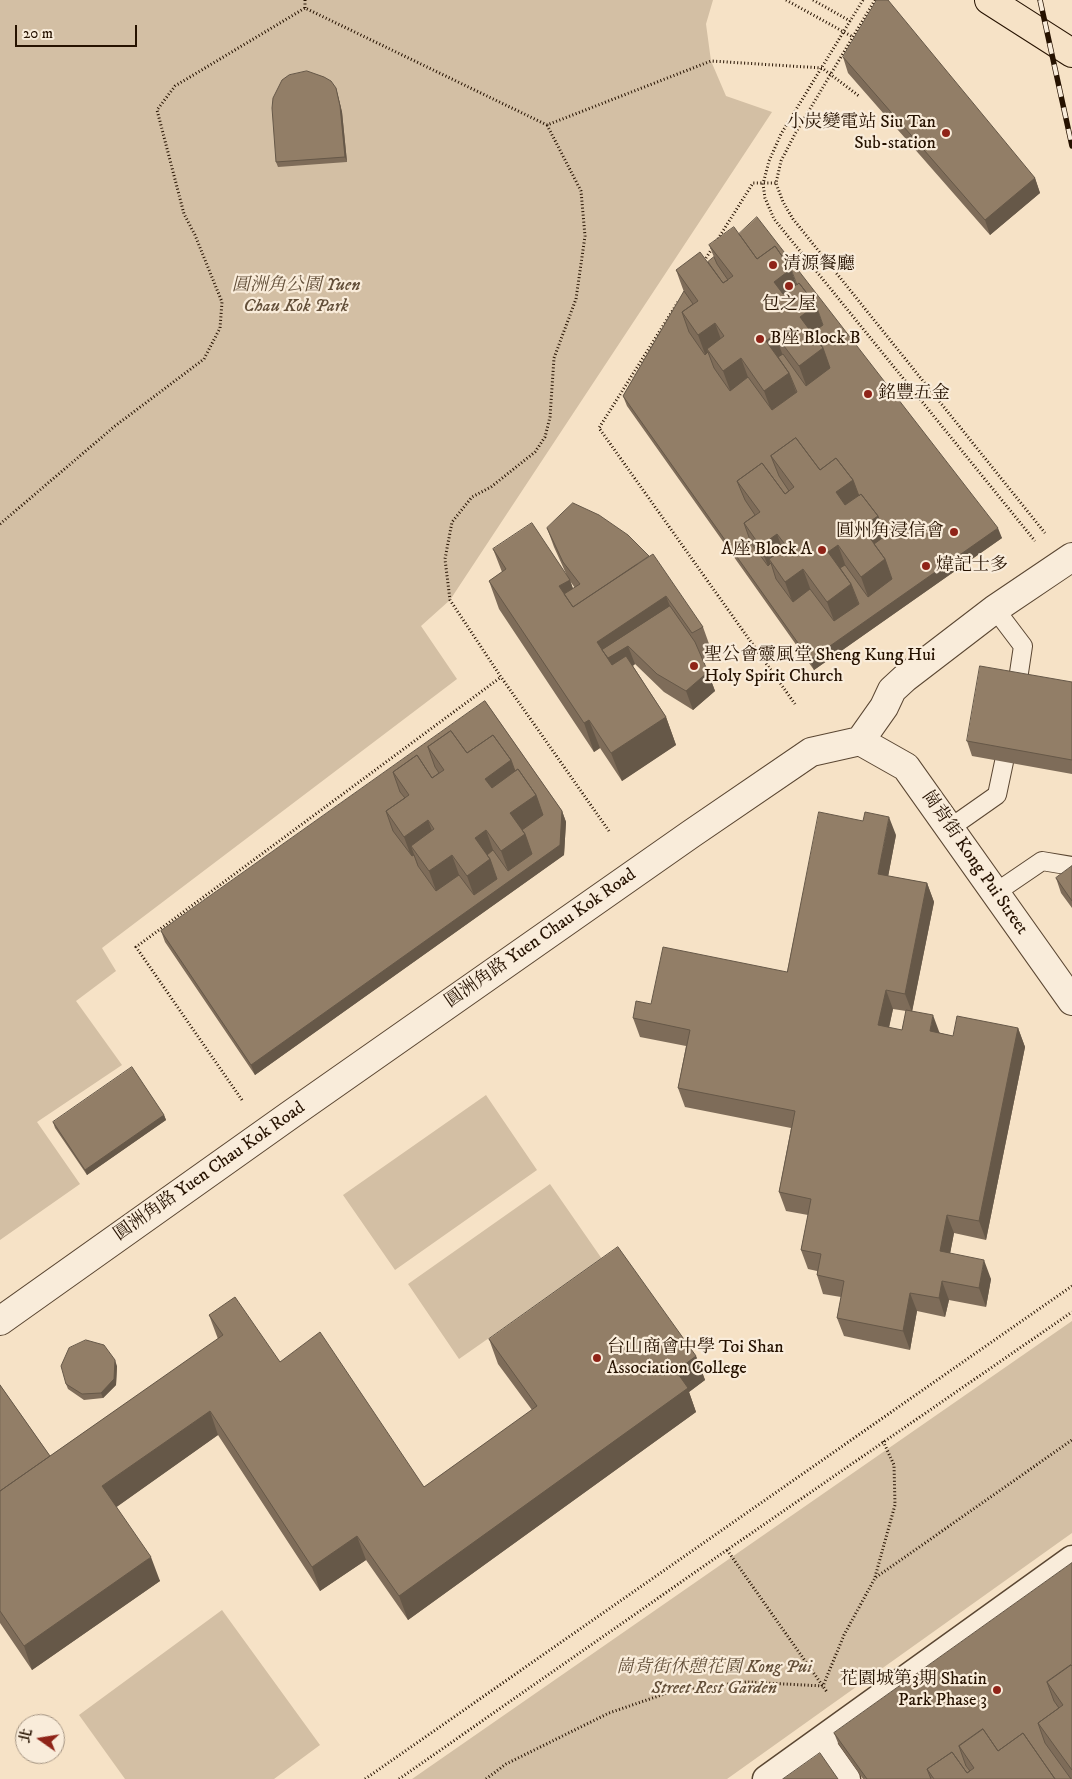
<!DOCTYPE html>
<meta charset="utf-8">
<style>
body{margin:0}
#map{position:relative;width:1072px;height:1779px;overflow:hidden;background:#f6e2c6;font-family:"IM FELL DW Pica","Noto Serif TC",serif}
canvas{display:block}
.north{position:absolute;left:15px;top:1714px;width:50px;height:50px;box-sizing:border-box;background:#f9ecda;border:1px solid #a59583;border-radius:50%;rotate:283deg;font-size:14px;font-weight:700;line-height:20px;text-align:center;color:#261200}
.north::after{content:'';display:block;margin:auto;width:18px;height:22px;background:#8f2418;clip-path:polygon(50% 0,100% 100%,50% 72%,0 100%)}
.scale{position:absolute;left:15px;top:25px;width:122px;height:22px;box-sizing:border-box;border:2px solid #261200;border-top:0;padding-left:6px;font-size:15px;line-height:18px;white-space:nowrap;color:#261200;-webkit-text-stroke:4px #f9ecda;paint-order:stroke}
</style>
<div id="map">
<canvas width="1072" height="1779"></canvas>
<div class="north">北</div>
<div class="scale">20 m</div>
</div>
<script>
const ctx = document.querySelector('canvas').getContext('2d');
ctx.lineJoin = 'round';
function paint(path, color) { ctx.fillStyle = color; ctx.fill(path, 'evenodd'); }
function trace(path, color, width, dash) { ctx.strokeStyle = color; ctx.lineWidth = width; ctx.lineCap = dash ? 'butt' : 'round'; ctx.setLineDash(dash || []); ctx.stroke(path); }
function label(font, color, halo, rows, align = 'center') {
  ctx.font = font + ' "IM FELL DW Pica","Noto Serif TC",serif'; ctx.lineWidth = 4.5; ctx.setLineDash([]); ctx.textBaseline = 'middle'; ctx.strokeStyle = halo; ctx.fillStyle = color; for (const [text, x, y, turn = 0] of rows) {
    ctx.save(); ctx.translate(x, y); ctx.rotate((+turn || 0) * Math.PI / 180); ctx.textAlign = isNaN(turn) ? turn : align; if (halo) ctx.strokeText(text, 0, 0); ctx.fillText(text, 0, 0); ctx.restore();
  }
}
paint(new Path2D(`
 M0 0H713L706 24 711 61 726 96 772 112 450 600 421 626 457 679 102 948 116 971 76 1001 122 1065 37 1122 80 1184 0 1240Z
 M486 1095 537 1170 395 1270 343 1195Z
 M550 1184 602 1259 459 1359 408 1284Z
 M1072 1321V1533L727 1779H412Z
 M222 1610 320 1745 274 1779H125L79 1715Z`), '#d3bfa4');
const service = new Path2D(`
 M995 609 1023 646 1017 686
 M950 828 997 795 1004 762
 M995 893 1042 861 1072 866`);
const pedestrian = new Path2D(`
 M820 1741 847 1779
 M766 1779 1072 1559`);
const minor = new Path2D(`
 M860 741 906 767 1072 1001
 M0 1321 290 1115 691 834 811 752 860 741 884 707 892 690 905 678 995 609 1072 557`);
const motorway = new Path2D(`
 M989 0 1072 53`);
trace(service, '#5a4632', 20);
trace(pedestrian, '#5a4632', 29);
trace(minor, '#5a4632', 30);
trace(motorway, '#261200', 30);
trace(new Path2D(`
 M305 0V8
 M786 0 853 37
 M813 0 850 21
 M863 0 781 134 769 161 763 184 765 198 774 219 1035 541
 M875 0 795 134 781 161 776 183 783 202 793 219 1045 533
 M547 125 581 191 585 236 576 299 554 358 550 417 545 437 535 452 491 487 472 497 452 522 445 559 450 600 501 677 609 831
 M716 242 753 183H776
 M704 261 713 247
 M678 302 599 428 795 704
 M0 524 115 426 204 359 220 328 222 302 195 235 184 214 157 110 175 86 305 8 547 125 711 61 822 68 859 96
 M242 1100 136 947 501 677
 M727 1550 827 1692
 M875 1577 895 1505 894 1465 883 1441
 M365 1779 1072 1286
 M399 1779 727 1550 1072 1312
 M486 1779 506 1764 609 1713 676 1690 746 1682 823 1686 844 1635 875 1578 1072 1440`), '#261200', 3, [1, 2.5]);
trace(service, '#f9ecda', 18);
trace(pedestrian, '#f9ecda', 26);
trace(minor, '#f9ecda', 28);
trace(motorway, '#f6e2c6', 28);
const rail = new Path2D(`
 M1040 0 1072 146`);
trace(rail, '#261200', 5.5);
trace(rail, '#f9ecda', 4, [11]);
paint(new Path2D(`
 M843 57 1035 178 1040 193 990 235 848 73Z
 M336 88 342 112 347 162 278 167 276 162Z
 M739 234 1002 538 814 670 627 406 623 396 684 292 676 270 708 262 714 257 709 245Z
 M573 503 703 627 713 655 703 660 715 691 693 710 664 692 635 664 633 666 666 717 676 745 622 781 600 748 594 752 499 609 489 581 502 572 493 549 568 578 554 547 547 528ZM570 581 575 588 573 589Z
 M1072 682V774L972 756 967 741Z
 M485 701 562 811 566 822 564 855 255 1075 165 942 161 931Z
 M896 835 888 876 927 883 934 902 912 1011 940 1033 953 1036 1018 1028 1025 1047 986 1240 954 1233 950 1253 991 1279 986 1307 949 1300 945 1317 917 1311 910 1350 844 1336 837 1318 841 1297 823 1294 817 1275V1271L808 1269 801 1250 808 1215 786 1211 779 1192 791 1128 685 1107 678 1088 686 1046 640 1037 633 1018 651 1004 787 972ZM893 1009 906 1011 902 1030 889 1028Z
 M1072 866V908L1061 893 1056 878Z
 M164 1115 166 1120 87 1175 55 1128 53 1122Z
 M209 1315 280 1362 424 1487 532 1410 498 1364 489 1339 696 1356 705 1380 689 1392 696 1412 408 1620 366 1560 320 1591 218 1435 116 1507 160 1581 32 1670 0 1623V1385L50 1456 218 1339Z
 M117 1366 116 1385 103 1398 84 1400 68 1389 66 1384Z
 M1072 1563V1779H863L838 1743 834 1733Z`), '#7e6c59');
paint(new Path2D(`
 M336 88 342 112 347 162 345 157Z
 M1035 178 1040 193 990 235 985 220Z
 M791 269 802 300 788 310 765 279Z
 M816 305 827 336 814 345 790 314Z
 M715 323 726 353 707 349 712 363 709 365 698 335Z
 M775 334 786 364 780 369 766 341Z
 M823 348 834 378 810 396 799 366Z
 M741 358 752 388 734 401 723 371Z
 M789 373 800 403 775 421 764 391Z
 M853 480 864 510 849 521 827 490Z
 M878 516 889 546 876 556 852 525Z
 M998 528 1002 538 814 670 810 660Z
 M777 534 788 564 769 559 774 574 772 576 760 546Z
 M838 545 849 575 841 580 828 552Z
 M885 559 896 589 872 608 861 577Z
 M803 569 814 599 796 612 785 582Z
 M570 580 580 608 573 612 559 586Z
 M851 584 862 614 838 632 827 602Z
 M666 596 677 624 628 646 635 664 613 678 597 642Z
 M708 672 715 691 693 710 686 691Z
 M666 717 676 745 622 781 611 753Z
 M589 720 600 748 594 752 584 723Z
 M511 760 522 790 499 807 485 779Z
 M536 795 562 811 566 822 564 855 255 1075 251 1065 477 904 467 876 475 838 486 830 497 861 511 879 501 851 510 813Z
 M889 817 896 835 885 893 878 874Z
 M428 820 439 850 411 846 418 865 415 867 404 837Z
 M452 855 463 886 440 902 429 871Z
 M927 883 934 902 912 1012 905 994Z
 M886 990 893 1009 885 1044 878 1025Z
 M933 1015 940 1034 930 1031Z
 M1018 1028 1025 1047 986 1240 979 1221Z
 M164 1115 166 1120 87 1175 85 1170Z
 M947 1215 954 1233 947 1270 940 1251Z
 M984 1260 991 1279 986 1307 979 1288Z
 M942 1281 949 1300 945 1317 939 1298Z
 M910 1293 917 1311 910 1350 903 1331Z
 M696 1356 705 1380 689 1392 696 1412 408 1620 399 1596 676 1371Z
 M115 1360 117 1366 116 1385 103 1398 101 1393Z
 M210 1411 218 1435 111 1511 102 1486Z
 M357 1536 366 1560 320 1591 312 1567Z
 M151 1557 160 1581 32 1670 24 1646Z`), '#665848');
const building = new Path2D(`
 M877 0H888L1035 178 985 220 843 57Z
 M307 71 324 77 331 81 336 88 340 106 345 157 276 162 272 108 273 98 282 80 289 75Z
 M757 217 998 528 810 660 623 396 684 291 693 304 682 312 689 332 705 355 708 352 714 368 730 391 748 377 772 410 797 392 789 373 778 357 783 354 806 386 830 368 823 348 812 333 823 325 816 305 799 283 797 285 791 269 775 246 757 259 739 234ZM796 438 820 470 836 458 853 480 859 496 861 494 878 516 885 536 874 544 885 559 892 579 868 597 845 565 840 568 851 584 859 604 834 621 810 589 793 602 776 579 771 563 768 566 751 543 744 523 755 515 745 500 737 481 762 463 785 494 789 491 779 476 771 456Z
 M734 227 757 259 775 246 791 269 774 282 783 294 799 283 816 305 800 317 823 348 799 366 775 334 766 341 789 373 764 391 741 358 723 371 707 349 724 336 715 323 698 335 682 312 698 301 676 270 700 252 723 283 733 276 709 245Z
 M714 257 717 264 728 280 723 283 708 262Z
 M796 438 820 470 836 458 853 480 836 492 845 505 861 494 878 516 862 527 885 559 861 577 838 545 828 552 851 584 827 602 803 569 785 582 769 559 787 547 777 534 760 546 744 523 760 512 737 481 762 463 785 494 794 487 771 456Z
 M573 503 599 515 628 535 649 556 573 607 564 594 580 584 563 562 547 528Z
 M532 523 570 580 559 586 573 607 653 554 703 627 692 633 666 596 597 642 612 665 626 656 666 717 611 753 589 720 584 723 489 581 506 569 493 549Z
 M670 606 695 642 708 672 686 691 657 674 628 646 608 658 602 650Z
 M980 666 1072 682V760L967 741Z
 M485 701 562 811 560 845 251 1065 161 931ZM451 731 467 753 493 735 511 760 515 771 518 769 536 795 543 815 522 830 525 834 532 854 508 871 493 850 487 855 490 859 497 879 474 895 459 875 436 891 418 866 414 855 412 856 393 831 386 811 405 798 400 792 393 772 417 755 432 778 439 773 435 767 428 747Z
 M451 731 467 753 493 735 511 760 485 779 492 788 518 769 536 795 510 813 525 834 501 851 486 830 475 838 490 859 467 876 452 855 429 871 411 846 434 829 428 820 404 837 386 811 409 795 393 772 417 755 432 778 444 770 428 747Z
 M819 812 863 821 865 812 889 817 878 874 927 883 905 994 886 990 878 1025 902 1030 906 1010 933 1015 930 1031 953 1036 957 1016 1018 1028 979 1221 947 1215 940 1251 984 1260 979 1288 942 1281 939 1298 910 1293 903 1331 837 1318 844 1281 817 1275 821 1254 801 1250 811 1199 779 1192 795 1111 678 1088 690 1030 633 1018 636 1001 651 1004 663 947 787 972Z
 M1072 866V901L1056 878Z
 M132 1067 164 1115 85 1170 53 1122Z
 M618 1247 696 1356 676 1371 688 1388 399 1596 357 1536 312 1567 210 1411 102 1486 151 1557 24 1646 0 1611V1491L223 1335 209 1315 235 1297 280 1362 320 1332 424 1487 537 1406 489 1339Z
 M86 1340 104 1345 115 1360 114 1379 101 1393 82 1394 66 1384 61 1366 69 1348Z
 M0 1385 50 1456 0 1491Z
 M1072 1563V1666L1071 1665 1047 1682 1054 1701 1059 1708 1038 1723 1045 1743 1071 1779H1055L1023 1733 998 1751 983 1729 959 1746 966 1766 970 1771 967 1773 952 1752 927 1769 931 1779H867L834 1733Z
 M1071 1665 1072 1666V1770L1038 1723 1063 1705 1047 1682Z
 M983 1729 998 1751 1023 1733 1055 1779H934L927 1769 952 1752 967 1773 974 1768 959 1746Z
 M820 1753 838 1779H783Z`);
paint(building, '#927e67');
trace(building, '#665848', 1);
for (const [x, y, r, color] of [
 [946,133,5,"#8f2418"],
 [773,265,5,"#8f2418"],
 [789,286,5,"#8f2418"],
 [760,339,5,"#8f2418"],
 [868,394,5,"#8f2418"],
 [954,532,5,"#8f2418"],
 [822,550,5,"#8f2418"],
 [926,566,5,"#8f2418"],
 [694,666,5,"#8f2418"],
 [597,1358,5,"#8f2418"],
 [997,1690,5,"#8f2418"]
]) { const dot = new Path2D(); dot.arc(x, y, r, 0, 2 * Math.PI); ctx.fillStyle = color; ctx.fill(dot); trace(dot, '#f9ecda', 2); }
label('18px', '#261200', '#f9ecda', [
 ["小炭變電站 Siu Tan",936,123,"right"],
 ["Sub-station",936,144,"right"],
 ["清源餐廳",783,265],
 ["包之屋",789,305,"center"],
 ["B座 Block B",770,339],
 ["銘豐五金",878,394],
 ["圓州角浸信會",944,532,"right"],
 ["A座 Block A",812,550,"right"],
 ["煒記士多",936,566],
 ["聖公會靈風堂 Sheng Kung Hui",704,656],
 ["Holy Spirit Church",704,677],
 ["台山商會中學 Toi Shan",607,1348],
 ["Association College",607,1369],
 ["花園城第3期 Shatin",987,1680,"right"],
 ["Park Phase 3",987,1701,"right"]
], 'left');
label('italic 18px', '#634f39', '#f9ecda', [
 ["圓洲角公園 Yuen",296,286],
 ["Chau Kok Park",296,307],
 ["崗背街休憩花園 Kong Pui",714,1668],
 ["Street Rest Garden",714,1689]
]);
label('18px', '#261200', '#f9ecda', [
 ["崗背街 Kong Pui Street",974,863,55],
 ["圓洲角路 Yuen Chau Kok Road",541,939,-35],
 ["圓洲角路 Yuen Chau Kok Road",210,1172,-35]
]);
</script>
